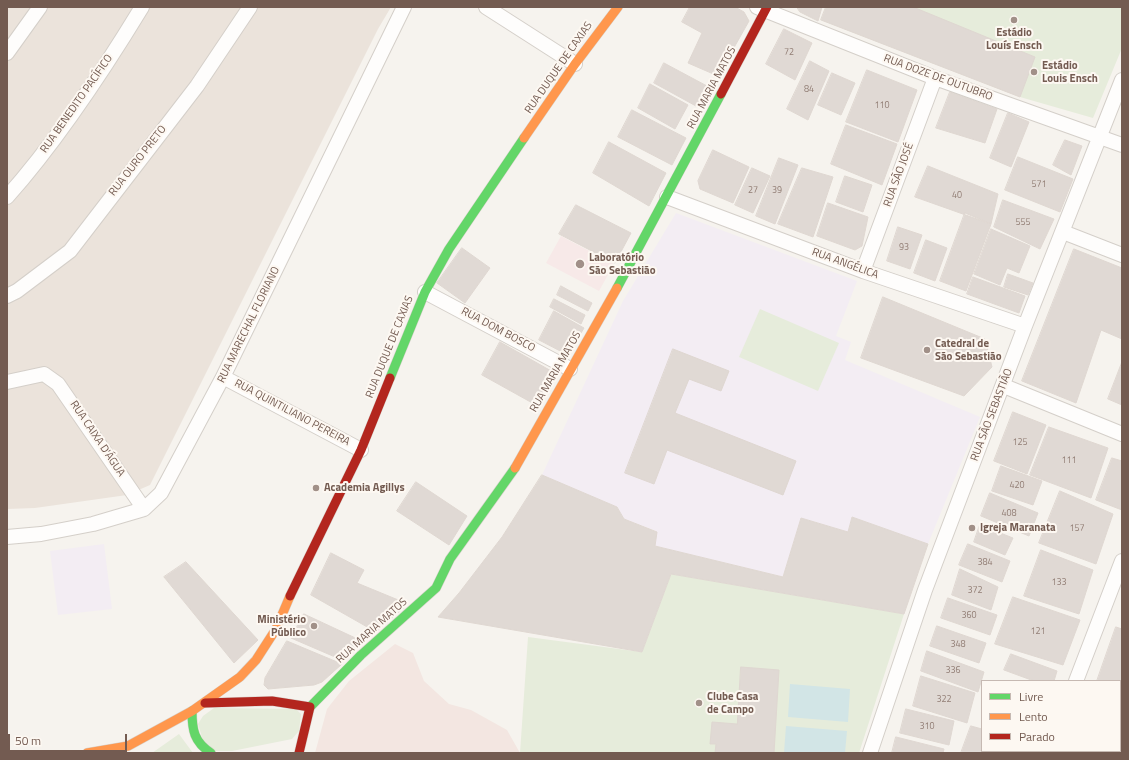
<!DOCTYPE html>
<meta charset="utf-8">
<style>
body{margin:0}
#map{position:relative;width:1129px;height:760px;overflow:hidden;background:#f6f3ee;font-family:"Titillium Web",sans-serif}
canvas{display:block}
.frame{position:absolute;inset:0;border:8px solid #735b51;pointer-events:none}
.legend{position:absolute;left:981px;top:680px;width:140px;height:72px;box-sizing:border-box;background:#fdf8f2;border:1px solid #c6b9b2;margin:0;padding:5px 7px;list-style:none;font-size:12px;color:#735b51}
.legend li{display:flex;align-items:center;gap:8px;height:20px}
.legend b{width:20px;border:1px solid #c6b9b2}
.scale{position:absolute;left:8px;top:734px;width:119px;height:18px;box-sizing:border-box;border:2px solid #735b51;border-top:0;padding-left:5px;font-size:12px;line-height:14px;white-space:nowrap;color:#735b51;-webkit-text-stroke:3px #fdf8f2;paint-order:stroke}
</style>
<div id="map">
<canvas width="1129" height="760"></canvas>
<div class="frame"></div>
<ul class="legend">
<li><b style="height:5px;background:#63d668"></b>Livre</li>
<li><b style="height:5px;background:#ff974d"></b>Lento</li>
<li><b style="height:5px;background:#b3261e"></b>Parado</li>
</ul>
<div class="scale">50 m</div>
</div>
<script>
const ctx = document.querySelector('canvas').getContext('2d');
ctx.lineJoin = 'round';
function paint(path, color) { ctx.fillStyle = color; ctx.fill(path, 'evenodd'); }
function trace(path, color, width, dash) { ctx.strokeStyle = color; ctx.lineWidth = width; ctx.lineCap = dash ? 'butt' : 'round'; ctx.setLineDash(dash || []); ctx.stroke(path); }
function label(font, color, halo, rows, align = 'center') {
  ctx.font = font + ' "Titillium Web",sans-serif'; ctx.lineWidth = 4; ctx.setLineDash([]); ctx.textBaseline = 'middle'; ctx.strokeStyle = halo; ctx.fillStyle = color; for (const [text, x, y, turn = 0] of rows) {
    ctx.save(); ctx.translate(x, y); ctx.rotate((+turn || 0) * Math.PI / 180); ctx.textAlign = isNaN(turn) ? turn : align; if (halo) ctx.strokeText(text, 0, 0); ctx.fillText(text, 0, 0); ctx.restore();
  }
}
paint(new Path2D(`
 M7 7H391L378 29 150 485 127 495 35 508 7 509Z`), '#ebe3db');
paint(new Path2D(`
 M395 644 413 653 424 681 449 704 471 710 507 730 520 753H315L327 709 349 681Z`), '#f3e6e1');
paint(new Path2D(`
 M676 213 857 281 836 336 851 342 845 360 980 417 928 544 852 517 848 532 801 518 783 577 655 546 656 531 624 519 617 507 542 475 623 301Z
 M104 544 112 609 58 615 50 551Z`), '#f3edf3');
paint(new Path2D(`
 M561 236 614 264 599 291 546 263Z`), '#f7e9e8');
paint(new Path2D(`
 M826 7H1122V48L1093 118 1020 97 821 20Z
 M760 309 839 343 818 391 739 357Z
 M671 574 904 614 859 753H520L528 637 642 652Z
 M214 708 296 709 301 714 299 731 292 739 232 751H216L204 744 198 724 203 716Z
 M179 734 193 753H152Z`), '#e6ecdb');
paint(new Path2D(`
 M790 684 850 689 848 722 788 717Z
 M786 726 847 731 845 753H784Z`), '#d2e5e6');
const building = new Path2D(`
 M690 7H735L744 12 749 21 718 76 688 63 702 33 682 22Z
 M797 7H822L818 21 800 12Z
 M826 7H913L1035 57 1020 97 821 20Z
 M784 29 812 43 795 80 766 64Z
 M810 61 829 71 808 120 787 109Z
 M664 63 707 86 696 106 654 83Z
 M867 70 917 90 898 142 846 122Z
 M832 73 855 83 841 115 818 105Z
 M650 84 688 105 675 129 638 108Z
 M950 92 997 109 985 143 936 128Z
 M632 110 686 138 672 165 618 137Z
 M1008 113 1029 122 1011 167 990 158Z
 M846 125 897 144 882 185 831 164Z
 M1065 140 1082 146 1071 175 1053 165Z
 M609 142 666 173 649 206 593 173Z
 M713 150 749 167 733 203 700 189 698 181Z
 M1018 157 1073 179 1060 212 1005 190Z
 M779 158 798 165 775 224 756 216Z
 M928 166 998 194 991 224 915 197Z
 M752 168 770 176 753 213 735 205Z
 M802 168 833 177 813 237 778 224Z
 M845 176 872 185 863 212 836 202Z
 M1003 200 1054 219 1040 249 994 227Z
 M828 203 868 217 862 246 855 250 817 236Z
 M576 205 631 233 615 263 559 234Z
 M965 213 991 224 966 291 940 281Z
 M898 227 922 235 910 269 887 261Z
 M991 229 1030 246 1019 273 1007 268 1000 285 974 274Z
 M926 240 947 248 935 281 914 273Z
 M462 248 490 268 465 303 437 283Z
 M1074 249 1122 268V339L1101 330 1076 403 1022 381Z
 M1008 274 1033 283 1028 295 1004 287Z
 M973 277 1025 296 1019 313 967 294Z
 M561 286 592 303 588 311 557 295Z
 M883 297 985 339 992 367 964 396 861 358Z
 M554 299 585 315 581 324 550 307Z
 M554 311 584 328 568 355 539 340Z
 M500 342 553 372 536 405 482 375Z
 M673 349 729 371 721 391 689 379 675 413 796 461 783 495 667 450 654 484 625 473Z
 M1122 362V405L1108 399Z
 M1013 412 1046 425 1027 474 994 461Z
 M1049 427 1108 448 1091 498 1030 475Z
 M1112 458 1122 461V510L1096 500Z
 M1001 466 1042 481 1033 505 992 491Z
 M542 475 617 507 624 519 657 532 655 546 783 577 801 518 848 532 852 517 928 544 904 614 671 574 642 652 438 617 459 593 502 537Z
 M416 482 467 516 449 545 397 511Z
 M1060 491 1113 514 1096 564 1039 543Z
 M990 493 1038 513 1029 536 981 516Z
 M980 525 1013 538 1005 555 974 542Z
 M968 544 1010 561 1002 582 959 565Z
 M1041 550 1093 570 1079 614 1024 596Z
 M331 553 364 570 357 583 408 604 376 632 311 595Z
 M186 562 258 640 234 663 164 577Z
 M960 569 998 587 991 610 952 595Z
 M1013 597 1080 620 1063 665 995 644Z
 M948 598 997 615 990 635 941 618Z
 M304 614 364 642 342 660 291 638Z
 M937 626 986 643 979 663 930 646Z
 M1116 627 1122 629V739L1120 738V681H1097Z
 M287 641 342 664 322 682 314 685 268 689 264 685 265 678Z
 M927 651 984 672 978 692 921 671Z
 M1011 654 1057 671 1054 681H1034L1004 670Z
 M741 667 779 670 774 753H715L716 744H710L712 722 737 724Z
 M921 676 975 693 967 723 913 706Z
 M906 709 954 721 949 745 900 733Z
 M971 726 982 729V751H1029L1028 753H961Z
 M896 737 944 749 943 753H892Z
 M1068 751H1116L1115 753H1067Z`);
paint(building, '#e0d9d4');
trace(building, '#dfd7d1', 1);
const street = new Path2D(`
 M486 7 575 64
 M757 7 935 78 1122 145
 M7 53 40 7
 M7 197C57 141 103 71 142 7
 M667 197 863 271 1025 326
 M1063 232 1122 255
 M863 271 935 78
 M425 292 570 369
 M7 296 17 291 70 251 197 86 250 7
 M223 377 361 450
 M7 382 44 374 58 384 144 509
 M1004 386 1122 434
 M7 537 41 534 93 524 144 509 161 493 223 377 404 7
 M1076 681 1122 561
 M870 753 925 590 1025 326 1122 80
 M1049 753V751`);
const fast = new Path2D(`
 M617 288 721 94
 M390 378 425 292 449 249 524 138
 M310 707 361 655 436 588 450 559 515 468
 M192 711C192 730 194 742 211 753`);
const slow = new Path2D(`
 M524 138 575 64 618 7
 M515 468 617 288
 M87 753 128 746 192 711 240 677 256 660 276 629 290 596`);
const jam = new Path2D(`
 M721 94 767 7
 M290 596 361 450 390 378
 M205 703 272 701 310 707
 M299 753 310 707`);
trace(street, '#d4cfc9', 16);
trace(fast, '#d6d0ca', 10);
trace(slow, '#d6d0ca', 10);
trace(jam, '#d6d0ca', 10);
trace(street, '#fefdfc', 14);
trace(fast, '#63d668', 9);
trace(slow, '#ff974d', 9);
trace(jam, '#b3261e', 9);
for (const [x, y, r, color] of [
 [1014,20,4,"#a19088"],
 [1034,72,4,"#a19088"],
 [580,264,5,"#a19088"],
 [927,350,4,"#a19088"],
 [316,488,4,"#a19088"],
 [972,528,4,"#a19088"],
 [314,626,4,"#a19088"],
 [699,703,4,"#a19088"]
]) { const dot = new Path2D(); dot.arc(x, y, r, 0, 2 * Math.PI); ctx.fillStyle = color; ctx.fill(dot); trace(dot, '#fdf8f2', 1.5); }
label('9px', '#917d74', null, [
 ["72",789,53],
 ["84",809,90],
 ["110",882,106],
 ["571",1039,185],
 ["27",753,191],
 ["39",777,191],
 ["40",957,196],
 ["555",1023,223],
 ["93",904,248],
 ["125",1020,443],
 ["111",1069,461],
 ["420",1017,486],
 ["408",1009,514],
 ["157",1077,529],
 ["384",985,563],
 ["133",1059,583],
 ["372",975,591],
 ["360",969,616],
 ["121",1038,632],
 ["348",958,645],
 ["336",953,671],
 ["322",944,700],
 ["310",927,727]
]);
label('bold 11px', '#735b51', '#fdf8f2', [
 ["Estádio",1014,33,"center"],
 ["Louís Ensch",1014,46,"center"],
 ["Estádio",1042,66],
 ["Louis Ensch",1042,79],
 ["Laboratório",589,258],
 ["São Sebastião",589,271],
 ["Catedral de",935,344],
 ["São Sebastião",935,357],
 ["Academia Agillys",324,488],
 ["Igreja Maranata",980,528],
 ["Ministério",306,620,"right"],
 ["Público",306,633,"right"],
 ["Clube Casa",707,697],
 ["de Campo",707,710]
], 'left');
label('11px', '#735b51', '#fdf8f2', [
 ["RUA DUQUE DE CAXIAS",559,68,-55],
 ["RUA DOZE DE OUTUBRO",938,78,20],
 ["RUA MARIA MATOS",712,88,-62],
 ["RUA BENEDITO PACÍFICO",77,104,-55],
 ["RUA OURO PRETO",138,161,-52],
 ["RUA SÃO JOSÉ",899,175,-70],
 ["RUA ANGÉLICA",845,264,20],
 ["RUA MARECHAL FLORIANO",249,325,-64],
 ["RUA DOM BOSCO",498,330,28],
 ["RUA DUQUE DE CAXIAS",390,347,-68],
 ["RUA MARIA MATOS",556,372,-60],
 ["RUA QUINTILIANO PEREIRA",292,413,28],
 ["RUA SÃO SEBASTIÃO",992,415,-69],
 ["RUA CAIXA D'ÁGUA",97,439,56],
 ["RUA MARIA MATOS",372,631,-42]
]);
</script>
